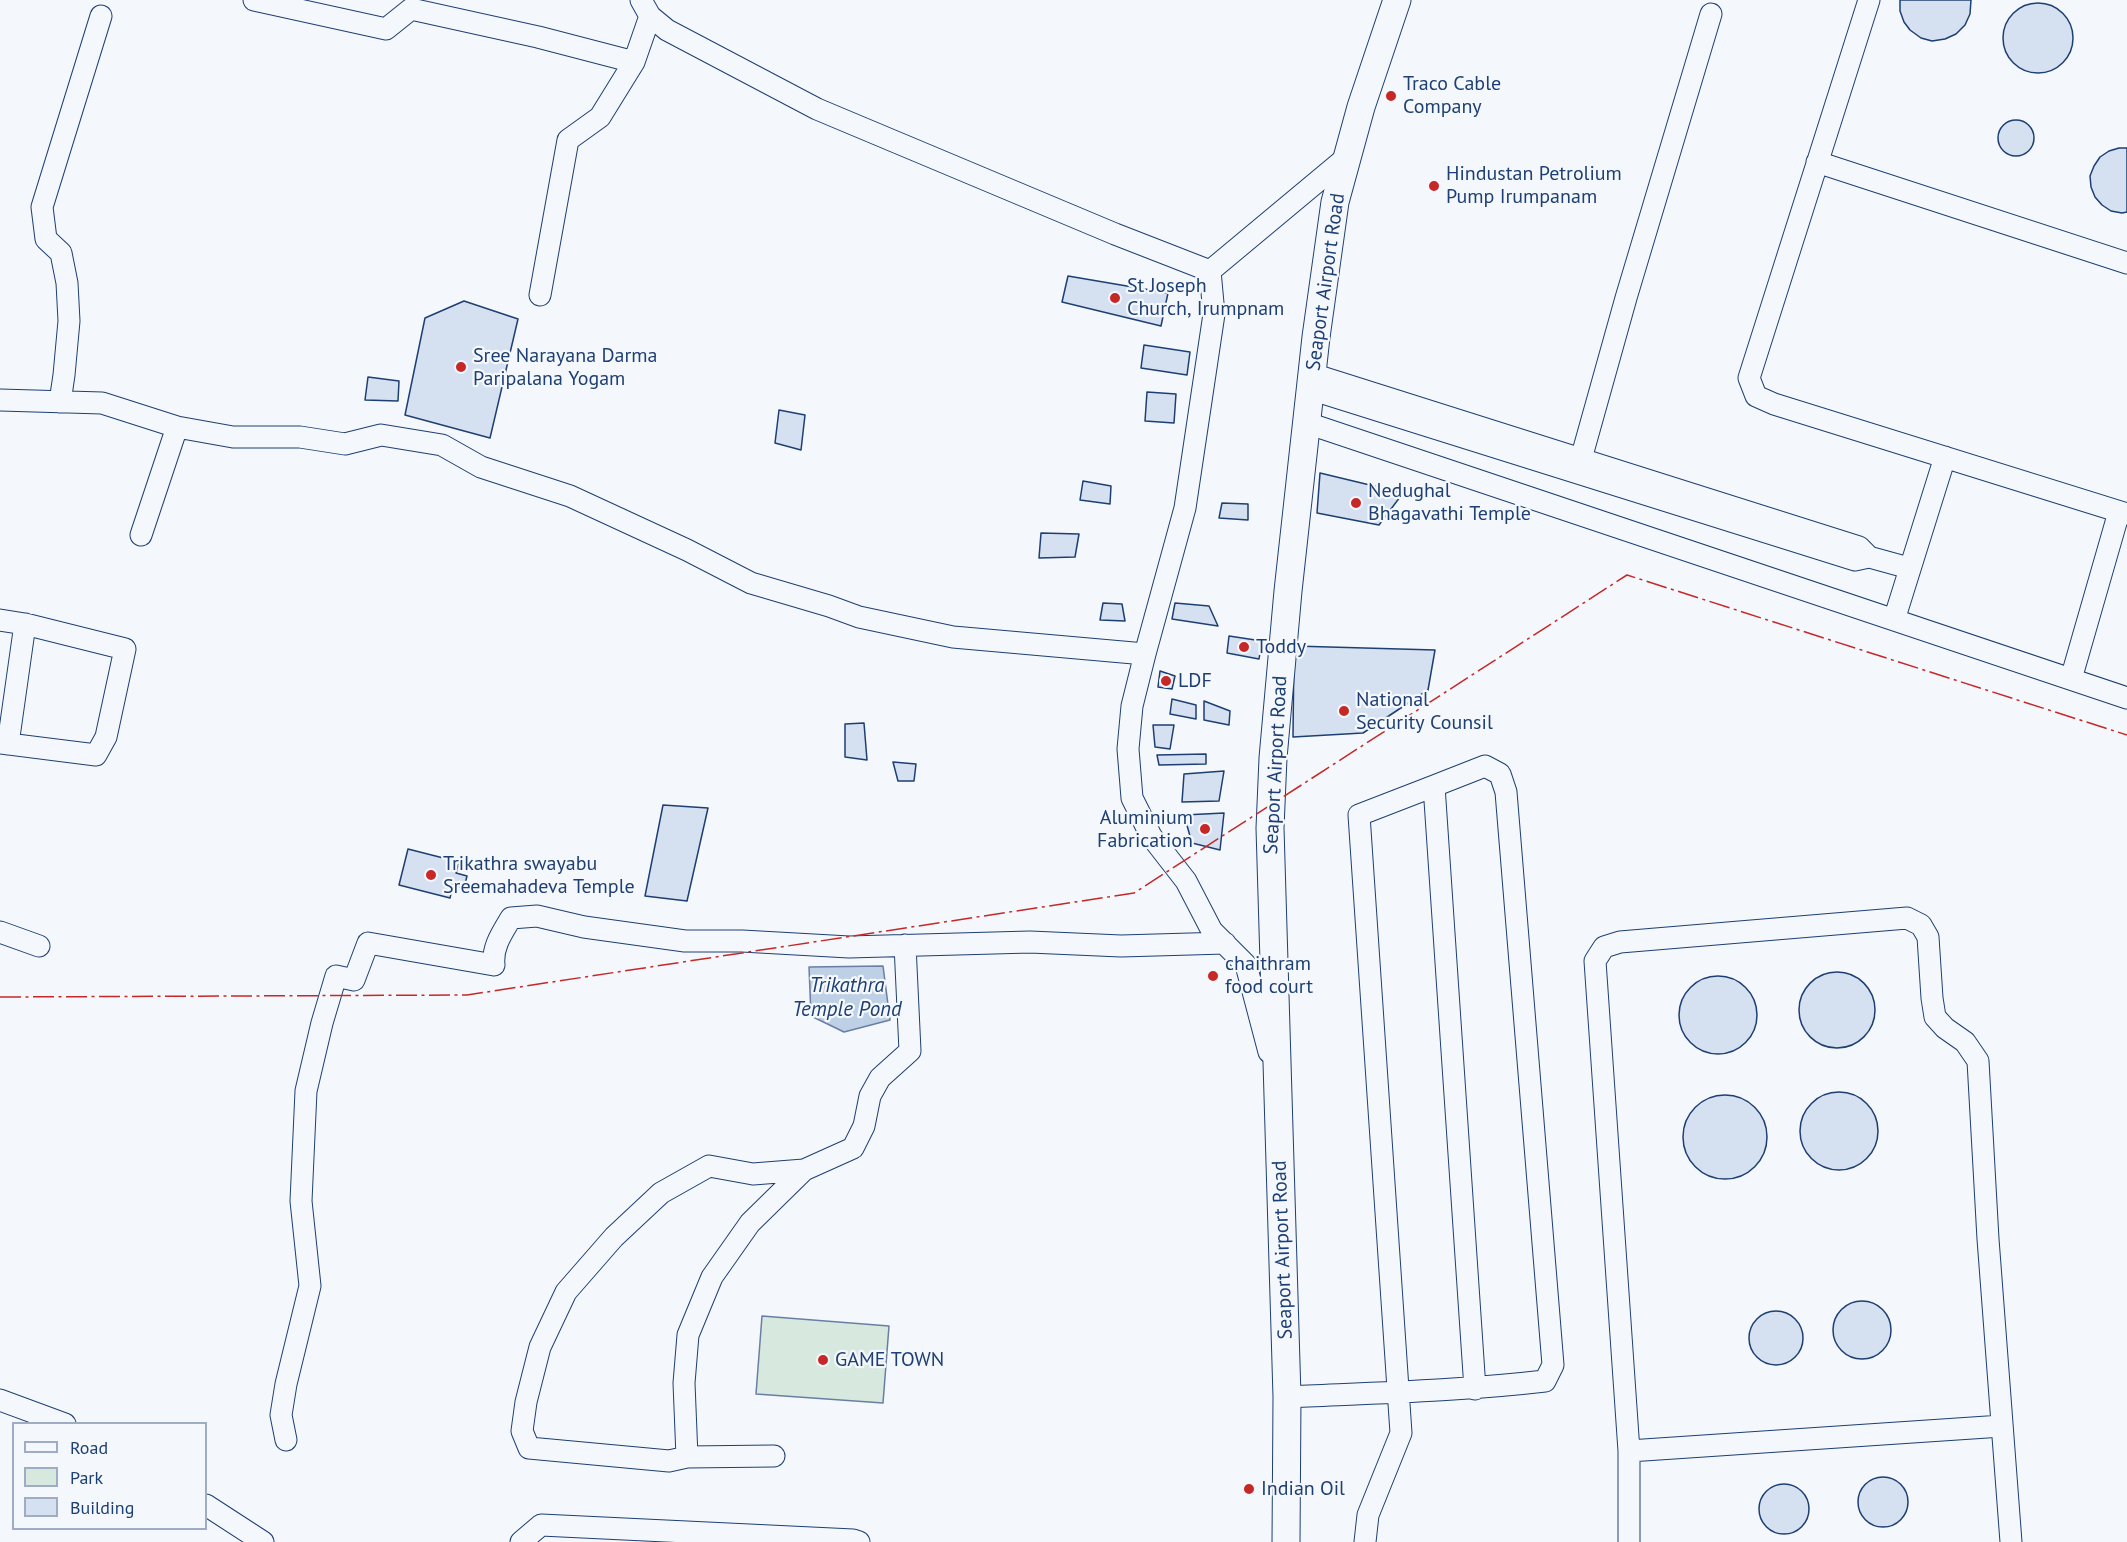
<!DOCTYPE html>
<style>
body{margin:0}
#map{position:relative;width:2127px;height:1542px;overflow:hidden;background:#f4f7fb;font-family:"PT Sans",sans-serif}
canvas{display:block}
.legend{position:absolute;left:12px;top:1422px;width:195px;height:108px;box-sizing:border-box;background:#f4f7fb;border:2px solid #9eadc5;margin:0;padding:8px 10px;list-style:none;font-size:18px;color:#1d3f73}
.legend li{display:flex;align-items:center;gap:12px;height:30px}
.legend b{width:30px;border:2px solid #9eadc5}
</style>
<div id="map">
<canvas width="2127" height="1542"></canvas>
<ul class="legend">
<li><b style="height:8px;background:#f4f7fb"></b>Road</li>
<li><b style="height:16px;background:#d7e8df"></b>Park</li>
<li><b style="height:16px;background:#d5e0f0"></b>Building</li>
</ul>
</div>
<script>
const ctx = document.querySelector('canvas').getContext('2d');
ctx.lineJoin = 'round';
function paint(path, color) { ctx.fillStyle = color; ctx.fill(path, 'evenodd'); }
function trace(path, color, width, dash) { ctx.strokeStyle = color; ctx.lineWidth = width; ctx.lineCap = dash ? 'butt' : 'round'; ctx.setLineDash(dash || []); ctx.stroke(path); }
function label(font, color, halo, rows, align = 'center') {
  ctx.font = font + ' "PT Sans",sans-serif'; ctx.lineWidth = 4.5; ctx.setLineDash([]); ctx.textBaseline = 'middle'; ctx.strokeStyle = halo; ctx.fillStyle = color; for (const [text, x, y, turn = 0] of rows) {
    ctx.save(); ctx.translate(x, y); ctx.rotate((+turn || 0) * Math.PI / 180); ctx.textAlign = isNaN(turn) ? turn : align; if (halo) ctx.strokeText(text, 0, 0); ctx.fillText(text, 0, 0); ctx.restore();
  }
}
const green = new Path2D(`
 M762 1316 889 1326 883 1403 756 1394Z`);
paint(green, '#d7e8df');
trace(green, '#687fa3', 1.5);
const water = new Path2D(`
 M883 966 890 1020 844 1032 811 1016 809 967Z`);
paint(water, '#bed0e5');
trace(water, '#687fa3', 1.5);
const building = new Path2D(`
 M1900 0H1971L1970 14 1965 25 1956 34 1945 39 1932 41 1921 38 1910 30 1904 22 1900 11Z
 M2003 38a35 35 0 1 1 70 0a35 35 0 1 1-70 0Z
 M1998 138a18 18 0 1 1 36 0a18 18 0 1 1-36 0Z
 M2119 148H2127V212L2122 213 2111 211 2102 205 2095 197 2091 187 2090 176 2094 166 2100 157 2109 151Z
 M1068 276 1168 293 1161 326 1062 302Z
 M464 301 518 319 490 438 405 415 425 318Z
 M1144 345 1190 352 1187 375 1141 368Z
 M368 377 399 381 398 401 365 400Z
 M1147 392 1176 394 1174 423 1145 421Z
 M779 410 805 415 801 450 775 443Z
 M1320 473 1403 493 1379 525 1317 513Z
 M1083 481 1111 486 1110 504 1080 500Z
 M1222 503 1248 504V520L1219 518Z
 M1041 533 1079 534 1075 557 1039 558Z
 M1103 603 1122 604 1125 621 1100 620Z
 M1175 603 1209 606 1218 626 1172 619Z
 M1229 636 1262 641 1259 659 1227 653Z
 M1294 646 1435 650 1428 690 1363 733 1293 737Z
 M1160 671 1175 676 1172 689 1158 687Z
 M1172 699 1196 705V719L1170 714Z
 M1204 701 1230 711 1229 725 1204 720Z
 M864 723 867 760 845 757V724Z
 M1153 725H1174L1170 749 1155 747Z
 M1206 754V764L1159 765 1157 755Z
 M893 762 916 764 914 781H898Z
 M1224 771 1219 801 1182 802 1184 774Z
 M663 805 708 808 687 901 645 896Z
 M1224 813 1220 850 1192 843 1184 815Z
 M408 849 459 862 456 873 467 876 464 888 453 885 450 898 399 885Z
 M1799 1010a38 38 0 1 1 76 0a38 38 0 1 1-76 0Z
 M1679 1015a39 39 0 1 1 78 0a39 39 0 1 1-78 0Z
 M1800 1131a39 39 0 1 1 78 0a39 39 0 1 1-78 0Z
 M1683 1137a42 42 0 1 1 84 0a42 42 0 1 1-84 0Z
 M1833 1330a29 29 0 1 1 58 0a29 29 0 1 1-58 0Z
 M1749 1338a27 27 0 1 1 54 0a27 27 0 1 1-54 0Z
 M1858 1502a25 25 0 1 1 50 0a25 25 0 1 1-50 0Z
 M1759 1509a25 25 0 1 1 50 0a25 25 0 1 1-50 0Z`);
paint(building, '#d5e0f0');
trace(building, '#1d3f73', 1.5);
const minor = new Path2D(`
 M254 0 386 29 411 9 538 37 634 62
 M641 0 650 16 667 30 817 109 1115 234 1210 271 1214 314 1185 508 1145 654
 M1869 0 1749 378 1756 396 1774 404 2127 514
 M1817 162 2127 263
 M1210 271 1348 156
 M540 295 568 140 600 117 634 62 650 16
 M1310 389 1855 560 1869 557 1859 547 1312 374
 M0 400 102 403 177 427 233 437H300L345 444 381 435 442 445 481 467 570 496 687 550 751 583 829 606 859 617 953 637 1145 654 1132 706 1128 749 1132 798 1151 836 1186 881 1212 931 1246 965 1269 1052
 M60 402 64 375 69 321 67 283 61 253 46 239 42 207 101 16
 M1307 423 2127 698
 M1581 459 1626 298 1711 14
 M141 535 177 427
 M1869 557 1909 568
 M0 620 25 624 125 649 106 737 96 755 0 743
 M1894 620 1945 457
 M2071 679 2119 512
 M8 744 25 624
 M0 932 39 946
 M804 1170 750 1223 712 1277 688 1335 684 1383 687 1457 669 1461 529 1448 522 1431 526 1402 540 1347 566 1292 614 1237 661 1193 709 1166 753 1174 804 1170 853 1148 864 1126 870 1096 880 1078 910 1051 905 945
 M1287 1397C1373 1393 1459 1391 1545 1381L1553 1365 1506 792 1500 774 1485 766 1434 786
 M0 1400 65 1424
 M286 1440 281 1415 286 1384 310 1286 301 1201 306 1091 322 1023 336 976 354 980 368 943 494 965C492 947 502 933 511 918L537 916 584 927 685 941H742L849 947 1030 942 1121 946 1225 943
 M1629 1451 2002 1426
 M687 1457 774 1456
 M206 1505 263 1542
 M521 1542 541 1525 853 1540 859 1542
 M1365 1542 1368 1515 1401 1433 1359 815 1434 786 1475 1389
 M1629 1542V1451L1595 961 1604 947 1620 942 1907 918 1921 925 1928 937 1932 998 1935 1017 1945 1028 1965 1042 1978 1061 1988 1239 2011 1542`);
const major = new Path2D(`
 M1286 1542 1287 1397 1270 828 1273 758 1288 591 1316 337 1335 202 1361 107 1397 0`);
trace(minor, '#1d3f73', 23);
trace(major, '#1d3f73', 29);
trace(minor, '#f4f7fb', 21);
trace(major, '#f4f7fb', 27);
trace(new Path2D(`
 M0 997 467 995 1134 893 1627 575 2127 735`), '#c62828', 1.5, [21, 4.5, 3, 4.5]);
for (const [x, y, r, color] of [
 [1391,96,6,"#c62828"],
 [1434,186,6,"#c62828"],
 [1115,298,6,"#c62828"],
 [461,367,6,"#c62828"],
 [1356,503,6,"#c62828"],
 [1244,647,6,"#c62828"],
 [1166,681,6,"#c62828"],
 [1344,711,6,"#c62828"],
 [1205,829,6,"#c62828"],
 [431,875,6,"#c62828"],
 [1213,976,6,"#c62828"],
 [823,1360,6,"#c62828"],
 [1249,1489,6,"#c62828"]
]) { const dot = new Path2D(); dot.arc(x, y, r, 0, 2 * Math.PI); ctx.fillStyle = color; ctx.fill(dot); trace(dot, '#f4f7fb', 2); }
label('20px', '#1d3f73', '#f4f7fb', [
 ["Traco Cable",1403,84],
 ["Company",1403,107],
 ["Hindustan Petrolium",1446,174],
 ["Pump Irumpanam",1446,197],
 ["St Joseph",1127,286],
 ["Church, Irumpnam",1127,309],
 ["Sree Narayana Darma",473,356],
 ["Paripalana Yogam",473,379],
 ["Nedughal",1368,491],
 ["Bhagavathi Temple",1368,514],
 ["Toddy",1256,647],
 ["LDF",1178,681],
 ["National",1356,700],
 ["Security Counsil",1356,723],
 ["Aluminium",1193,818,"right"],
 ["Fabrication",1193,841,"right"],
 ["Trikathra swayabu",443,864],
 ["Sreemahadeva Temple",443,887],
 ["chaithram",1225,964],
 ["food court",1225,987],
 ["GAME TOWN",835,1360],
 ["Indian Oil",1261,1489]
], 'left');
label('20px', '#1d3f73', '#f4f7fb', [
 ["Seaport Airport Road",1326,282,-82],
 ["Seaport Airport Road",1276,765,-87],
 ["Seaport Airport Road",1283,1250,-92]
]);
label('italic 21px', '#1d3f73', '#f4f7fb', [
 ["Trikathra",847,986],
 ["Temple Pond",847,1010]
]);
</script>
